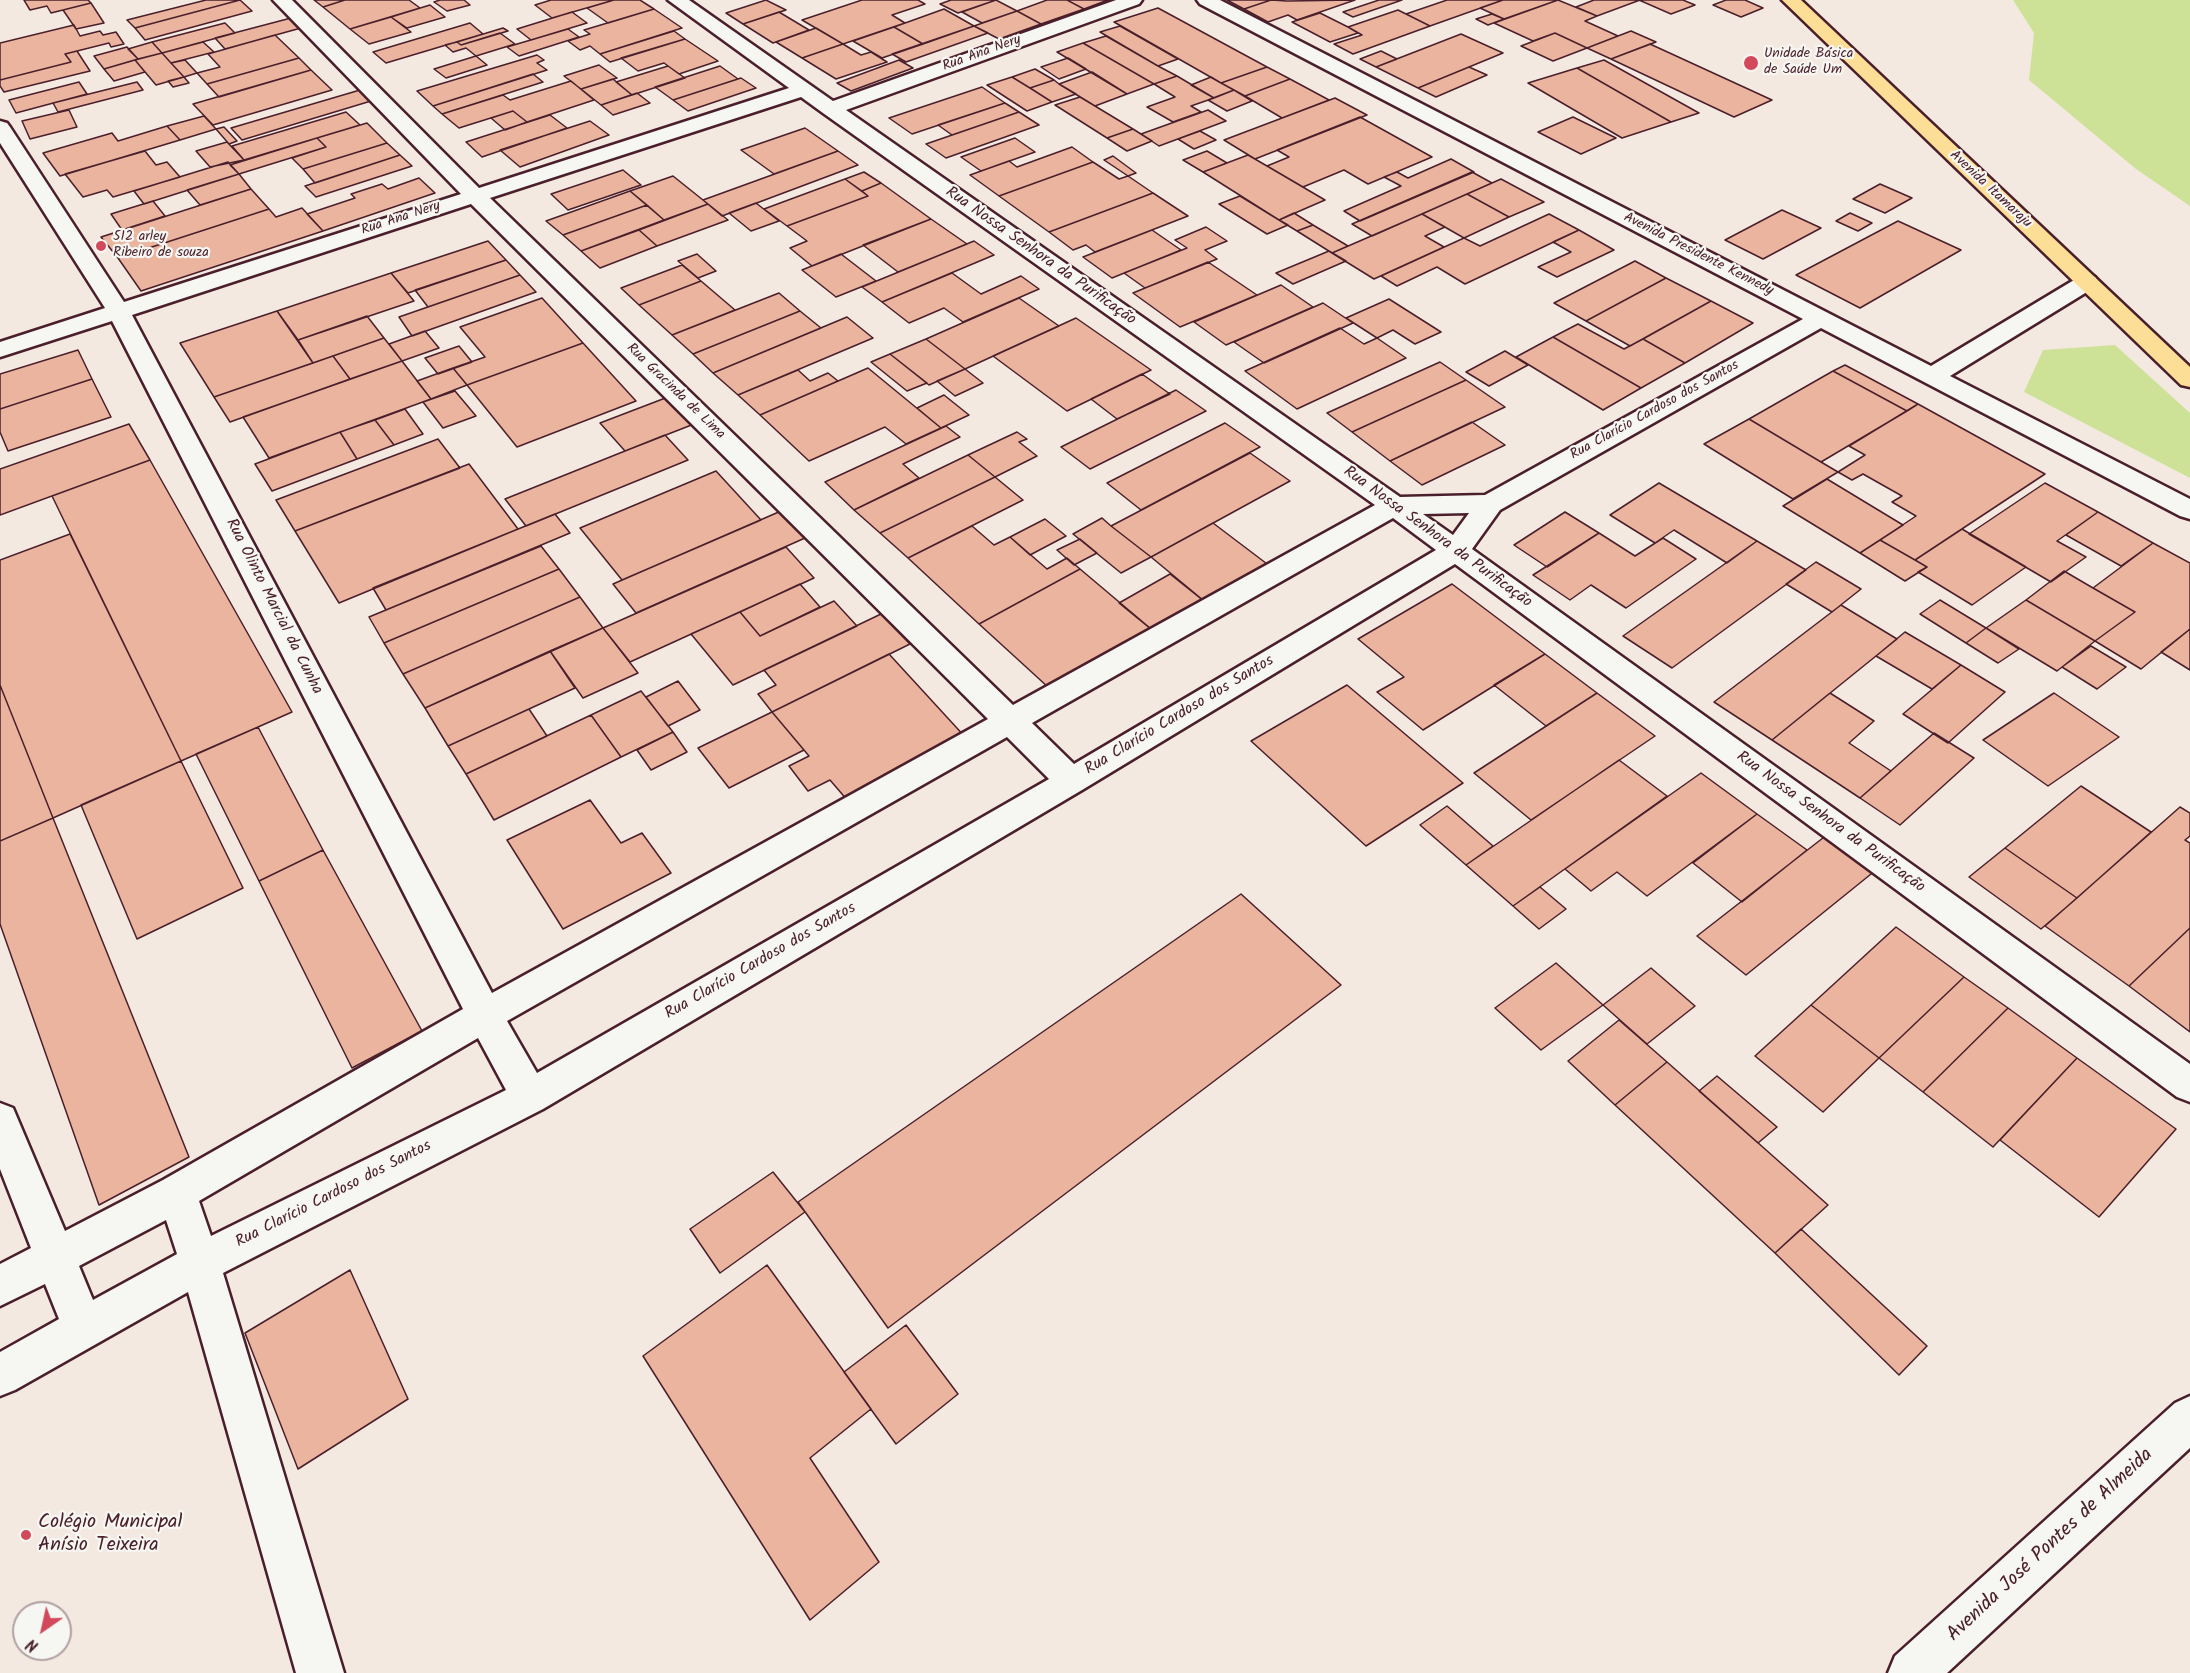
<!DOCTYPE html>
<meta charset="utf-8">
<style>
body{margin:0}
#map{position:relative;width:2190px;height:1673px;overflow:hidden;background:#f4e9e1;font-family:Kalam,sans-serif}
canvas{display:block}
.north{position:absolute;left:12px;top:1601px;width:60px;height:60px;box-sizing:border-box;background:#f6f6f2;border:2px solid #b1a0a2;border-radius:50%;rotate:214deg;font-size:16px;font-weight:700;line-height:24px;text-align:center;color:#4a1f2b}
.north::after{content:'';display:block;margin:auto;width:21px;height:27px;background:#d1495b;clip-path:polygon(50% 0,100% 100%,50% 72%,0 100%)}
</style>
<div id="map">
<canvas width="2190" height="1673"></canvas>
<div class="north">N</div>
</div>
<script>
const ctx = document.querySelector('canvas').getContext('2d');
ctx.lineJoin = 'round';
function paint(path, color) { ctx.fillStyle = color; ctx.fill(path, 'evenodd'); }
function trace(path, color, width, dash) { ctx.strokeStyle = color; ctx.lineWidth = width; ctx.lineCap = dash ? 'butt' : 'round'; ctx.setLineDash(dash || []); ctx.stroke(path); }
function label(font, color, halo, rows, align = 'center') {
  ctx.font = font + ' Kalam,sans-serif'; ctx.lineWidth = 4.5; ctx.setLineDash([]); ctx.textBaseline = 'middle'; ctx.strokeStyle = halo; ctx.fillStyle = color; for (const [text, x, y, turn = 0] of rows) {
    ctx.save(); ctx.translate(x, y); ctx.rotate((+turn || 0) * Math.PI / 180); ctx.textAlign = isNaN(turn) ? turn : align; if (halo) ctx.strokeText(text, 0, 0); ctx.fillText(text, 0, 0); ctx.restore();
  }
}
paint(new Path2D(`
 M2013 0H2190V206L2136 169 2029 80 2034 33Z
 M2115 345 2190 413V478L2024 392 2043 350Z`), '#cde297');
const building = new Path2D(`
 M24 0H88L91 3 51 13 47 6 30 10Z
 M206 0H240L135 28 127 20Z
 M240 0 252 11 145 40 135 28Z
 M314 0H345L323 7Z
 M345 0H409L420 8 350 29 323 7Z
 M440 0H464L470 5 447 11 434 2Z
 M551 0H614L552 18 535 5Z
 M614 0H640L654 9 608 23 587 8Z
 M766 0 786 10 743 24 726 13Z
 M862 0H918L925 4 892 15 905 23 843 44 802 20Z
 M951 0H996L958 13 940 4Z
 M996 0 1017 11 982 23 962 12Z
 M1047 0H1067L1084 9 1041 24 1017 11Z
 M1067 0H1108L1084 9Z
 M1227 0H1271L1244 9Z
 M1271 0 1287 1 1355 0 1297 20 1288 15 1268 22 1244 9Z
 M1402 0 1353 17 1343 12 1379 0Z
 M1447 0H1503L1430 26 1406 14Z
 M1503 0H1558L1504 19 1480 8Z
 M1558 0 1597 16 1585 21 1618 36 1587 48 1555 33 1533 41 1494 23Z
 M1594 0H1640L1597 16 1576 7Z
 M1639 0H1683L1695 5 1671 14Z
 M1726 0H1745L1763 8 1741 17 1713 5Z
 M91 3 104 23 76 29 63 10Z
 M430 5 445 17 407 28 391 17Z
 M1158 8 1267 67 1221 83 1114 22Z
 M654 9 682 28 600 54 590 46 580 50 568 41 590 34 584 30Z
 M944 9 974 26 923 44 894 27Z
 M1398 10 1430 26 1353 54 1334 44 1362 35 1348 27Z
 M1017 11 1041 24 999 39 974 26Z
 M572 12 587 23 531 40 517 29Z
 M779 12 809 30 773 43 743 24Z
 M1320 13 1348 27 1358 33 1330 42 1292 22Z
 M1492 14 1504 19 1488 25 1476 19Z
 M391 17 411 32 369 44 350 29Z
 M291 18 301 28 225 49 215 38Z
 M225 23 235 33 162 53 152 42Z
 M470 23 483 34 386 63 373 52Z
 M74 25 80 36 100 31 103 35 116 32 124 44 111 47 109 43 65 54 71 62 0 80V43Z
 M974 26 988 33 906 62 892 54Z
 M1120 26 1178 59 1158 66 1100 32Z
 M894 27 923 44 882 58 853 41Z
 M503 28 508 31 461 45 457 42Z
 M816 28 843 44 802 58 776 42Z
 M568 29 579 37 519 56 507 47Z
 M674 31 685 39 610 62 600 54Z
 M1631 31 1656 42 1611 59 1587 48Z
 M500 33 515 44 476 56 466 48 453 52 445 45 457 42 461 45Z
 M1555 33 1587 48 1553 61 1521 46Z
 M1461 34 1503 53 1418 88 1376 67Z
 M275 35 299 58 207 84 197 73 220 67 208 54Z
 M1106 36 1158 66 1177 76 1154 84 1083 43Z
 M685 39 718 61 679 74 664 63 638 71 621 58Z
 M152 42 162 53 138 59 128 49Z
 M203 42 214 52 171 63 162 53Z
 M1083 43 1154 84 1127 94 1057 52Z
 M843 44 861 55 871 52 887 62 836 79 802 58Z
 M1650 44 1772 100 1734 117 1611 59Z
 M127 47 138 59 104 69 94 56Z
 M77 51 90 71 4 92 0 86V80L71 62 65 54Z
 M1381 51 1397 59 1376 67 1360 59Z
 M162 53 171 63 184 77 156 85 135 60Z
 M537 55 544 60 537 63 547 70 433 106 417 91Z
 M476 56 487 65 446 78 434 69Z
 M299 58 311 70 219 97 207 84Z
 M1068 58 1086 69 1059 79 1041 67Z
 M135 60 145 72 114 81 104 69Z
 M185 60 197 73 184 77 171 63Z
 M899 60 913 68 851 91 837 83Z
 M1604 60 1699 113 1671 122 1577 68Z
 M599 65 617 78 581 89 564 76Z
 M668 66 685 78 632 95 616 82Z
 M720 66 738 79 673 100 655 87Z
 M1267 67 1290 79 1245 96 1221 83Z
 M1469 67 1487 75 1436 97 1418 88Z
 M1577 68 1671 122 1622 138 1528 83Z
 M1035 69 1054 80 1030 88 1012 77Z
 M311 70 332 90 213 125 193 104Z
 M1092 72 1127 94 1095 106 1059 84Z
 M533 74 543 82 442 114 433 106Z
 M1177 76 1214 98 1191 106 1201 112 1173 122 1147 107 1175 97 1154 84Z
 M184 77 189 83 173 87 168 81Z
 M1012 77 1030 88 1052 102 1027 111 987 85Z
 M1211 77 1221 83 1234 90 1214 98 1191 85Z
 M741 78 756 88 688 111 673 100Z
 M613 79 632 95 601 105 581 89Z
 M1290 79 1329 100 1282 118 1245 96Z
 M1054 80 1059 84 1076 94 1052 102 1030 88Z
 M571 81 594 100 527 122 513 111 459 128 442 114 503 95 510 100Z
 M79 82 87 94 16 113 9 100Z
 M137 82 143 90 58 112 53 103Z
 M982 87 1005 103 912 134 889 118Z
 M360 90 371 101 242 140 231 128Z
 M1234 90 1252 101 1227 111 1208 100Z
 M637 93 650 103 613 115 601 105Z
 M1080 97 1095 106 1133 129 1107 138 1055 105Z
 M1335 98 1367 115 1255 159 1224 140Z
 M1005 103 1019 112 952 135 938 125Z
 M69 110 77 127 30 139 22 121Z
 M1208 110 1226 121 1159 146 1141 134Z
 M513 111 527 122 505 130 491 118Z
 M346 112 360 125 244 160 232 146Z
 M1019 112 1039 125 946 158 926 144Z
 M550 115 567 128 482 157 466 142Z
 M204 116 216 129 180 140 167 126Z
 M1360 117 1432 157 1368 184 1344 170 1303 187 1267 166 1289 157 1277 150Z
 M1573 117 1616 138 1581 154 1538 132Z
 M590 121 609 135 520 167 500 150Z
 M367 123 387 143 303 169 292 158 326 147 317 138Z
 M167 126 180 140 60 176 43 153 112 133 118 141Z
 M224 127 237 141 229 144 216 129Z
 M805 128 838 151 774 174 741 150Z
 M1133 129 1152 141 1127 151 1107 138Z
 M1200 131 1216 140 1194 149 1178 139Z
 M317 138 326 147 239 174 230 165Z
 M1015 138 1035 152 981 171 961 157Z
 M227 142 244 160 210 167 196 151Z
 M387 143 400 155 315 183 303 169Z
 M1072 147 1093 162 999 196 970 175 1009 161 1017 167Z
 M145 151 156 165 167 162 180 177 113 197 107 190 83 197 65 174Z
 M838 151 858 165 722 216 703 200Z
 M1207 151 1227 163 1203 172 1183 160Z
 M400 155 412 166 316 197 305 186Z
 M1248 155 1267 166 1325 200 1279 220 1203 172Z
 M1113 156 1136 173 1128 176 1104 160Z
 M1451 159 1474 172 1360 221 1344 211 1401 186 1384 177 1397 172 1408 178Z
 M228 162 239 174 144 204 134 191Z
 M1093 162 1119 179 1128 176 1153 193 1049 232 999 196Z
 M623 170 641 185 568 210 551 194Z
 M864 172 881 183 862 191 845 179Z
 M1472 172 1492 183 1372 236 1352 224Z
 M239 174 251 189 200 205 187 190Z
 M673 176 708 204 664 220 630 191Z
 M419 178 435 193 323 231 307 214 355 198 351 194 382 184 388 189Z
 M845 179 868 196 787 226 764 209Z
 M1501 179 1544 202 1509 217 1467 194Z
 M881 183 931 219 812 266 790 248 807 241 787 226 868 196 862 191Z
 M1880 184 1912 198 1885 213 1853 199Z
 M251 189 269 209 118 258 101 237Z
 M630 191 647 205 563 235 546 221Z
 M1153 193 1188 216 1095 252 1086 245 1073 250 1049 232Z
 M1467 194 1509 217 1464 238 1422 214Z
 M1240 196 1279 220 1288 225 1267 234 1219 204Z
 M153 201 165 216 122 230 111 214Z
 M756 203 779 221 751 231 729 213Z
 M708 204 728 220 657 246 639 230Z
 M647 205 664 220 581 251 563 235Z
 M302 208 323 231 141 291 118 258 269 209 276 217Z
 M1782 210 1821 228 1763 259 1725 240Z
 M1294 213 1313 225 1297 231 1279 220Z
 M1850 213 1872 223 1858 231 1836 221Z
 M1422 214 1445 227 1425 236 1444 247 1374 279 1332 253Z
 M1549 214 1579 230 1465 284 1437 267 1397 286 1381 276 1464 238 1480 246Z
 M931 219 967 244 898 272 863 245Z
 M1898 221 1961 250 1860 308 1796 275Z
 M1313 225 1348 246 1332 253 1297 231Z
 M1206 227 1227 241 1205 250 1217 259 1145 288 1124 273 1187 248 1175 240Z
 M639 230 657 246 600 268 581 251Z
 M1152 230 1181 250 1112 278 1083 257Z
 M1579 230 1614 250 1557 277 1538 267 1571 252 1553 242Z
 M488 241 506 260 408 293 391 273Z
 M974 241 994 255 882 302 862 287Z
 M1329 251 1346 261 1293 284 1276 273Z
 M697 254 716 271 698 278 678 261Z
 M841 254 876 281 836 297 802 270Z
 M506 260 520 275 428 307 415 290Z
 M1635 261 1666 278 1586 321 1554 303Z
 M1208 262 1257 295 1180 327 1133 293Z
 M682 265 701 281 639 305 621 288Z
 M391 273 414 301 298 340 277 311Z
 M952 273 981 294 1021 276 1039 289 963 322 944 308 909 323 882 302Z
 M520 275 536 292 412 336 399 317Z
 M1666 278 1711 301 1630 346 1586 321Z
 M701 281 735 310 672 335 639 305Z
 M1281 285 1313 307 1226 345 1194 322Z
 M779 293 800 311 693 354 672 335Z
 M542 298 583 343 467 385 453 368 485 357 460 327Z
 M1019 298 1059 326 965 369 926 339Z
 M1389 299 1441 332 1415 344 1393 330 1377 338 1346 318Z
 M1711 301 1753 323 1685 363 1643 339Z
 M1323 303 1353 323 1264 363 1234 342Z
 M277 311 313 363 214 397 180 343Z
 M800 311 821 328 713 373 693 354Z
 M367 316 384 338 313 363 298 340Z
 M847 317 873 338 738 395 713 373Z
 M1076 318 1151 370 1067 411 993 356Z
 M1578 324 1624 349 1643 339 1685 363 1641 388 1553 337Z
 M1340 328 1364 344 1377 338 1406 358 1297 409 1245 371Z
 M425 331 439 348 402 361 389 344Z
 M1553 337 1641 388 1603 410 1516 357Z
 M384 338 402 361 350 379 333 356Z
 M926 339 965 369 929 385 890 354Z
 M583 343 636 401 517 447 467 385Z
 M459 346 472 362 438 374 425 358Z
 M78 350 92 379 0 409V374Z
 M1505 351 1528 365 1489 386 1466 372Z
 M890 354 927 383 907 391 871 362Z
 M333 356 350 379 230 422 214 397Z
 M402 361 431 399 269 458 243 417Z
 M1440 362 1466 380 1352 432 1327 413Z
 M1845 365 1918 404 1907 411 1833 371Z
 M453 368 467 385 431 399 417 381Z
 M868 368 941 428 906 444 885 427 809 461 760 415Z
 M965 369 983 383 955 396 937 381Z
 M798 370 810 381 828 373 838 381 760 415 738 395Z
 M1833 371 1907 411 1821 462 1749 419Z
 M1142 374 1170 394 1117 419 1091 399Z
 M92 379 111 417 8 451 0 432V409Z
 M1466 380 1505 407 1390 461 1352 432Z
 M1176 390 1206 411 1090 469 1061 447Z
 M455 391 476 416 443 428 423 402Z
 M944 395 969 415 941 428 917 408Z
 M668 397 694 424 625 451 600 423Z
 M1918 404 2045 474 1915 560 1880 540 1916 516 1892 502 1902 496 1863 474 1852 480 1838 472 1865 455 1849 446Z
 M405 409 423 434 394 445 375 420Z
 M1749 419 1821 462 1838 472 1793 499 1704 444Z
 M375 420 394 445 357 459 340 432Z
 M1472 422 1505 445 1422 485 1390 461Z
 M1225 423 1260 447 1141 510 1107 483Z
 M129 424 150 460 0 515V469Z
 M946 426 960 437 903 464 919 478 854 510 825 482Z
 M340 432 357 459 272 491 255 464Z
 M1017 432 1027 439 1019 442 1037 456 995 477 968 455Z
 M665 435 688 460 526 526 505 499Z
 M438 439 460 468 295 531 276 500Z
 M1250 453 1290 481 1151 557 1111 526Z
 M968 455 995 477 880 533 854 510Z
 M150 460 292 712 181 761 52 496Z
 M469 464 518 529 339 603 295 531Z
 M716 471 761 520 622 580 580 528Z
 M995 477 1023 500 908 558 880 533Z
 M1827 479 1903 525 1860 553 1783 506Z
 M1659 483 1757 541 1727 563 1674 530 1655 543 1610 515Z
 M2045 483 2098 512 2057 541 2086 557 2051 582 1969 534Z
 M781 511 805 538 636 613 613 584Z
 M1565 512 1599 533 1547 567 1514 545Z
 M2098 512 2153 543 2121 566 2066 535Z
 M555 514 570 533 386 610 373 588Z
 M1102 518 1111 526 1151 557 1121 573 1073 534Z
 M1045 519 1066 536 1030 555 1010 537Z
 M1213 523 1279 573 1215 610 1151 557Z
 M972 526 994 545 1010 537 1047 569 1067 558 1080 569 979 624 908 558Z
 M1962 529 2026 567 1972 605 1918 572 1927 567 1915 560Z
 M1599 533 1635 556 1663 538 1696 559 1626 608 1591 585 1570 600 1533 575Z
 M70 534 181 761 53 818 0 685V560Z
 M1080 539 1097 553 1074 565 1057 550Z
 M1880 540 1915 560 1927 567 1905 581 1860 553Z
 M1757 541 1806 570 1672 668 1623 636Z
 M2153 543 2190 563V629L2141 669 2095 641 2135 612 2093 588Z
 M541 546 559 569 384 643 369 617Z
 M786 547 814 578 630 662 603 628Z
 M1816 562 1861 589 1832 612 1786 584Z
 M559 569 580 597 403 674 384 643Z
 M1080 569 1163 639 1060 698 979 624Z
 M2064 571 2093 588 2135 612 2095 641 2026 600Z
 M1170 574 1215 610 1163 639 1119 603Z
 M800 584 820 607 760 636 740 612Z
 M1452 584 1545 654 1423 730 1377 692 1404 677 1358 639Z
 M580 597 603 628 425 708 403 674Z
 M1940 600 1986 628 1966 643 1920 614Z
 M2026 600 2095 641 2057 671 1986 628Z
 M834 601 857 626 733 685 691 634 740 612 760 636Z
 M1841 605 1897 639 1772 740 1714 702Z
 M881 614 910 644 772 712 758 694 776 685 764 670Z
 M603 628 638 673 583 698 550 651Z
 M1986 628 2019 649 1998 663 1966 643Z
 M2190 629V670L2161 652Z
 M1905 632 1961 665 1932 689 1876 656Z
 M2091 646 2126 667 2097 689 2062 667Z
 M550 651 575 688 448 746 425 708Z
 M889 654 978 751 860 815 830 780 808 791 789 766 809 756 772 712Z
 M1545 654 1597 693 1546 726 1494 685Z
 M1961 665 2005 692 1948 743 1903 714Z
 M678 681 700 710 668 726 646 697Z
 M0 685 53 818 0 841Z
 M1347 685 1463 783 1366 846 1251 741Z
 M641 691 673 732 621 757 591 715Z
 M1597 693 1655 736 1531 820 1474 773Z
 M1830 693 1874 721 1849 743 1891 771 1860 798 1772 740Z
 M2054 693 2119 737 2048 786 1983 740Z
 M529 709 547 736 466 774 448 746Z
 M772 712 804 750 729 788 698 748Z
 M591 715 621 757 494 820 466 774Z
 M258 727 323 850 259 881 196 754Z
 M673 732 687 752 651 770 637 750Z
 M1934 733 1974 758 1900 825 1860 798Z
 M1619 760 1667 796 1513 906 1466 865Z
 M181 761 243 888 137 939 81 805Z
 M1701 773 1757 814 1647 896 1617 872 1591 891 1565 869Z
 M2081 786 2151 832 2077 898 2005 848Z
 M590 800 621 843 642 833 671 873 563 929 507 840Z
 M1447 806 1493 846 1466 865 1420 825Z
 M2180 807 2190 813V836L2185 840 2190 843V928L2129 986 2045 926Z
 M1757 814 1807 850 1742 902 1693 863Z
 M53 818 189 1157 99 1205 0 924V841Z
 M1828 834 1876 870 1746 975 1697 936Z
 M2005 848 2077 898 2041 929 1969 877Z
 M323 850 422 1031 352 1068 259 881Z
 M1540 887 1566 909 1539 929 1513 906Z
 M1241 894 1341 985 888 1328 798 1202Z
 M1896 927 1964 977 1879 1058 1811 1005Z
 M2190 928V1032L2129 986Z
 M1556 963 1603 1005 1541 1050 1495 1008Z
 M1651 968 1695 1006 1647 1044 1603 1005Z
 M1964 977 2008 1008 1923 1092 1879 1058Z
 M1811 1005 1879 1058 1823 1112 1755 1056Z
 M2008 1008 2077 1058 1993 1147 1923 1092Z
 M1619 1020 1667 1062 1615 1105 1568 1061Z
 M2077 1058 2176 1129 2099 1217 2000 1140Z
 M1667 1062 1828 1205 1775 1253 1615 1105Z
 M1717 1076 1777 1127 1758 1143 1699 1091Z
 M773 1172 805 1212 720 1273 690 1229Z
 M1801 1229 1927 1346 1899 1375 1775 1253Z
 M767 1265 871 1409 810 1458 879 1562 810 1620 643 1356Z
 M350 1270 408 1399 298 1469 245 1333Z
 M906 1325 958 1394 896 1444 844 1372Z`);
paint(building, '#eab49e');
trace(building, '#4a1f2b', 1.5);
const minor = new Path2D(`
 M273 0H292L479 188 789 88 668 0H689L833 101 1116 0H1142L1139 4 846 110 1400 497 1485 495 1803 319 1200 4 1197 0H1220L1931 366 2079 277 2087 275 2095 277 2098 282 2095 287 1950 376 2190 499V519L2180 516 1821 328 1500 510 1472 549 2190 1064V1102L2177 1097 1455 564 1082 790 543 1109 223 1273 344 1673H296L188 1292 15 1390 0 1396V1352L59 1319 45 1284 0 1306V1264L31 1248 0 1169V1103L13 1108 65 1231 163 1180 463 1009 112 321 0 357V342L105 308 0 143V121L7 123 10 127 124 302 461 194ZM801 97 823 113 1375 505 1013 705 490 198ZM471 204 988 719 492 993 132 315ZM1469 513 1453 535 1423 514ZM1393 518 1436 550 1074 764 1032 723ZM1007 737 1049 779 537 1073 507 1021ZM478 1038 506 1090 211 1236 199 1201ZM166 1220 177 1254 93 1300 79 1266Z
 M2190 1396V1448L1947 1673H1888L1895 1656 2175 1403Z`);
const major = new Path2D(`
 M1782 0H1801L2190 367V387L2181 385Z`);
trace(minor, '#4a1f2b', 5);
trace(major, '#4a1f2b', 5);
paint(minor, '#f6f6f2');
paint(major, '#fcde96');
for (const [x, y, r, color] of [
 [1751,63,8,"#d1495b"],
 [101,246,6,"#d1495b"],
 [26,1535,6,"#d1495b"]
]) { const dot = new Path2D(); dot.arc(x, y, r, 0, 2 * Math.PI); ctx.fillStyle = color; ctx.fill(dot); trace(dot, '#f6f6f2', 2); }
label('14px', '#4a1f2b', '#f6f6f2', [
 ["Rua Ana Nery",982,54,-20],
 ["Avenida Itamaraju",1990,190,43],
 ["Rua Ana Nery",401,219,-18],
 ["Avenida Presidente Kennedy",1698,255,27],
 ["Rua Gracinda de Lima",675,392,44],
 ["Rua Clarício Cardoso dos Santos",1655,411,-29]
]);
label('14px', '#4a1f2b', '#f6f6f2', [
 ["Unidade Básica",1764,55],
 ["de Saúde Um",1764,71],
 ["512 arley",113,238],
 ["Ribeiro de souza",113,254]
], 'left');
label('16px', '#4a1f2b', '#f6f6f2', [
 ["Rua Nossa Senhora da Purificação",1040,257,35],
 ["Rua Nossa Senhora da Purificação",1437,538,36],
 ["Rua Olinto Marcial da Cunha",273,607,63],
 ["Rua Clarício Cardoso dos Santos",1180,716,-31],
 ["Rua Nossa Senhora da Purificação",1830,823,36],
 ["Rua Clarício Cardoso dos Santos",761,962,-30],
 ["Rua Clarício Cardoso dos Santos",334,1195,-27]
]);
label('20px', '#4a1f2b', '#f6f6f2', [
 ["Colégio Municipal",38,1524],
 ["Anísio Teixeira",38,1547]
], 'left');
label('20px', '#4a1f2b', '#f6f6f2', [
 ["Avenida José Pontes de Almeida",2051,1546,-43]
]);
</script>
